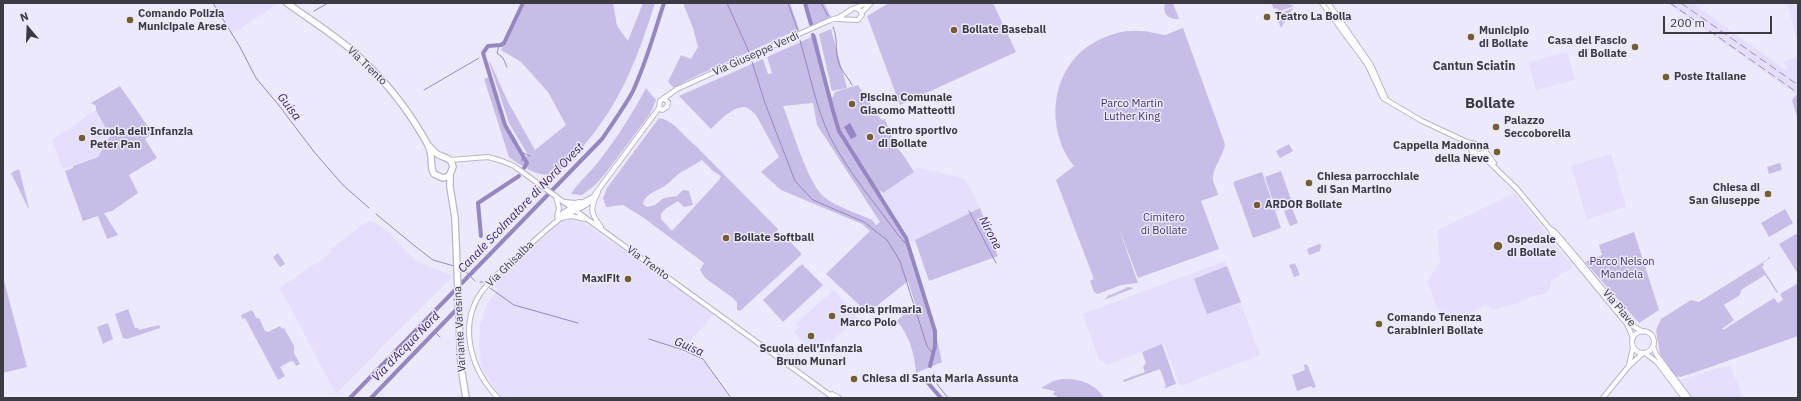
<!DOCTYPE html>
<style>
body{margin:0}
#map{position:relative;width:1801px;height:401px;overflow:hidden;background:#ede9fc;font-family:"IBM Plex Sans",sans-serif}
canvas{display:block}
.frame{position:absolute;inset:0;border:4px solid #3c3a43;pointer-events:none}
.north{position:absolute;left:8px;top:8px;width:40px;height:40px;-webkit-text-stroke:3px #ede9fc;paint-order:stroke;rotate:341deg;font-size:11px;font-weight:700;line-height:16px;text-align:center;color:#3c3a43}
.north::after{content:'';display:block;margin:auto;width:14px;height:18px;background:#3c3a43;clip-path:polygon(50% 0,100% 100%,50% 72%,0 100%)}
.scale{position:absolute;left:1663px;top:16px;width:109px;height:18px;box-sizing:border-box;border:2px solid #3c3a43;border-top:0;padding-left:5px;font-size:12px;line-height:14px;white-space:nowrap;color:#3c3a43;-webkit-text-stroke:3px #ede9fc;paint-order:stroke}
</style>
<div id="map">
<canvas width="1801" height="401"></canvas>
<div class="frame"></div>
<div class="north">N</div>
<div class="scale">200 m</div>
</div>
<script>
const ctx = document.querySelector('canvas').getContext('2d');
ctx.lineJoin = 'round';
function paint(path, color) { ctx.fillStyle = color; ctx.fill(path, 'evenodd'); }
function trace(path, color, width, dash) { ctx.strokeStyle = color; ctx.lineWidth = width; ctx.lineCap = dash ? 'butt' : 'round'; ctx.setLineDash(dash || []); ctx.stroke(path); }
function label(font, color, halo, rows, align = 'center') {
  ctx.font = font + ' "IBM Plex Sans",sans-serif'; ctx.lineWidth = 3; ctx.setLineDash([]); ctx.textBaseline = 'middle'; ctx.strokeStyle = halo; ctx.fillStyle = color; for (const [text, x, y, turn = 0] of rows) {
    ctx.save(); ctx.translate(x, y); ctx.rotate((+turn || 0) * Math.PI / 180); ctx.textAlign = isNaN(turn) ? turn : align; if (halo) ctx.strokeText(text, 0, 0); ctx.fillText(text, 0, 0); ctx.restore();
  }
}
paint(new Path2D(`
 M219 3H279L233 33 216 5Z
 M1667 3H1693L1785 70 1787 68 1784 61 1798 57V96Z
 M1787 3H1798V44Z
 M1567 52 1575 80 1536 90 1529 62Z
 M96 110 110 136 100 155 63 169 52 140Z
 M1611 154 1626 207 1587 219 1571 166Z
 M916 167 965 179 980 208 909 243 907 237 882 198 883 193 914 172Z
 M1515 193 1573 267 1551 281 1550 289 1544 294 1530 297 1516 304 1492 310 1486 304 1467 317 1439 314 1428 281 1440 262 1437 230Z
 M370 220 387 231 416 261 453 276 336 394 280 288 332 252 330 249Z
 M565 220H577L586 224 714 314 681 351 701 359 706 364 729 398H501L498 394 482 368 479 346 480 326 485 308 498 289 493 284 557 224Z
 M1225 261 1260 355 1180 386 1164 343 1107 365 1099 360 1083 314Z
 M834 290 858 318 830 342 828 340 812 353 794 332 799 327 796 323Z
 M1730 365 1743 398H1692L1679 380Z`), '#e5defc');
paint(new Path2D(`
 M525 3H613L617 26 628 41 643 3H655C637 60 618 110 576 154 570 160 563 170 556 173 541 180 520 165 509 157L484 79 489 77 504 125 522 159 528 155 509 123 489 62H490L508 102 535 150 566 125 548 92 521 62 501 50Z
 M683 3H790L799 29 690 79 674 88 668 82 681 55 691 59 698 47 693 28Z
 M803 3H824L831 17 810 26Z
 M889 3H993L1016 52 900 105 867 16Z
 M1165 3H1173L1179 19C1168 20 1162 13 1165 3Z
 M1271 3H1285L1294 6 1278 12 1277 8 1274 9Z
 M1293 8 1281 28 1277 19 1280 18 1279 14Z
 M1183 28 1225 144C1224 156 1212 167 1213 180 1214 184 1217 190 1218 195L1201 201 1219 249 1138 278 1118 226 1138 283 1121 285 1098 294 1094 292 1090 281 1094 279 1056 180 1074 166C1049 136 1049 87 1075 58 1085 46 1102 37 1117 33 1129 30 1142 30 1154 33 1157 33 1162 35 1166 35 1171 33 1177 30 1183 28Z
 M831 29 847 88 832 91 819 34Z
 M816 35 830 97H833L835 92 858 85 873 108 872 109 882 120 885 119 895 146 902 153 914 172 883 193 880 190 882 198 907 237 934 325 942 362 916 373C914 352 910 337 897 321L915 303 908 281 868 313 826 274 870 231 862 224 781 190 761 172 779 157 756 115C753 112 749 108 745 107 733 106 719 121 711 129L679 96 763 59 768 74 772 73 767 57ZM813 103 817 125 880 222 876 225 872 220C857 213 836 207 823 196 808 183 791 126 783 106Z
 M120 86 153 134 145 139 157 158 129 175 138 193 112 211 104 213 118 235 107 239 98 216 83 221 65 171 73 168V166L98 157 110 136 96 110V106L91 103Z
 M646 88 656 100 650 114 605 174 595 185 582 195 571 194C580 180 589 174 599 161 617 138 632 114 646 88Z
 M1796 95 1798 96V120L1792 100Z
 M659 118C674 120 684 137 696 146L778 229 775 234 777 236 782 233 801 253V255L740 311 737 310V303L733 298 705 278 700 270 704 263 644 218 623 205 606 207 603 198 607 188ZM702 160 713 171 721 176 719 180 672 231 661 219V214L665 209 678 201 684 207 693 205 689 191 683 190 677 196 664 198 655 205 647 207 643 204C645 193 658 191 666 185 672 181 677 174 683 171 690 167 696 164 702 160Z
 M1289 144 1293 151 1280 158 1276 151Z
 M1780 163 1782 170 1769 174 1767 167Z
 M19 169 29 208H28L11 173Z
 M1281 171 1293 205 1276 210 1265 177Z
 M1262 172 1281 228 1253 238 1233 182Z
 M980 208 998 256 929 281 915 240Z
 M1292 208 1298 223 1290 226 1284 211Z
 M1785 209 1793 223 1769 237 1761 223Z
 M1634 232 1659 310 1639 323 1585 262 1602 255 1599 245Z
 M1798 233V274L1779 244Z
 M1319 244 1321 245 1320 251 1309 255 1307 249Z
 M278 253 285 264 280 267 273 257Z
 M1769 256 1770 258 1763 263 1764 265 1762 267 1778 292 1777 293 1765 275 1741 290 1740 295 1724 305 1734 320 1722 329 1723 330 1774 298 1778 303 1783 300 1780 294 1798 283V336L1696 372 1680 377 1675 376 1660 354 1656 330 1661 319 1691 300 1699 302 1768 259Z
 M1295 263 1300 275 1294 277 1289 265Z
 M802 264 823 285 783 322 763 300Z
 M1227 266 1241 302 1207 314 1194 279Z
 M3 277 27 367 3 373Z
 M1128 287 1134 288 1104 300 1110 294 1111 295Z
 M128 309 135 328H138L139 330 159 325 160 328 127 339 123 338 115 314Z
 M252 310 257 319 259 318 265 331 268 332 280 326 282 329 284 328 294 346V353L300 364 296 366 294 362 291 361 280 367 285 376 278 380 245 318 242 319 241 315Z
 M108 323 113 339 103 344 97 327Z
 M1162 344 1176 384 1165 388 1164 387 1166 386 1160 369 1124 382 1123 380 1145 372 1143 367 1146 363 1142 352Z
 M1307 364 1316 387 1312 388 1311 386 1297 391 1292 375 1305 370 1304 365Z
 M1062 379C1079 378 1095 383 1104 398H1058L1057 396 1053 395 1055 391 1041 388 1053 381Z`), '#c7bde6');
paint(new Path2D(`
 M850 123 857 136 851 139 844 127Z`), '#9687c1');
trace(new Path2D(`
 M213 3 240 47 256 78 277 103 315 153 343 185 369 208
 M727 3 749 52
 M788 3 798 31
 M821 3 828 16
 M314 11 328 3
 M833 27C838 38 835 49 838 60 841 72 847 75 852 85
 M800 40C809 71 816 108 830 137 848 172 875 203 898 235L909 247
 M499 46 497 53 503 58 507 67
 M483 56H484
 M752 62 765 103 795 181 813 200 864 222 887 240 900 261 927 346 933 354
 M424 90 479 58
 M521 152 530 156
 M522 154V162
 M969 211 996 263
 M376 214 416 247 433 260 454 266
 M459 267 462 269
 M466 272 475 281
 M480 282H483
 M490 288 514 305 578 323
 M435 332 440 337
 M649 339 683 350 703 359 731 398
 M934 373 937 384 948 398`), '#9687c1', 1);
trace(new Path2D(`
 M523 3 504 43 501 45 488 46 483 53 505 125 527 163 524 168
 M805 3 811 24
 M813 35 833 111 839 131 906 238 935 331V346L930 366
 M481 236 478 203 519 176
 M927 377 928 383 941 398
 M350 398 602 139C612 124 623 109 632 93 646 64 654 33 664 3
 M371 398 456 310`), '#9687c1', 4);
const minor = new Path2D(`
 M1322 3 1367 64 1383 98 1422 121 1467 142 1483 146 1486 150V152L1479 154 1472 152 1467 142
 M1328 3 1371 65 1386 99
 M861 13 871 3
 M837 19 858 20 862 15 861 11 856 8
 M659 108 660 101 677 89 828 21 840 17 852 9 868 3
 M659 108 662 110 667 107 668 102 664 99
 M1486 152 1494 163
 M1479 154 1487 160 1517 189 1550 229 1552 233 1627 324 1633 338
 M451 160 488 157 502 161 514 166 834 398
 M598 192C590 208 590 213 601 227
 M556 196 559 208 557 217
 M565 202 575 203 580 202
 M565 216 584 206 594 199
 M558 218 564 212 593 197 659 108
 M1550 229 1554 231 1568 247 1633 326 1643 332
 M1632 342a11 11 0 1 1 22 0a11 11 0 1 1-22 0Z
 M1653 346 1656 354 1689 398
 M1645 353 1657 362 1684 398
 M1629 365 1633 347
 M832 394 839 398
 M498 398C472 371 458 328 480 294 490 279 506 267 519 255 533 242 546 229 561 218L571 216 586 219
 M1603 398 1628 367 1643 353`);
const major = new Path2D(`
 M287 3C310 20 335 35 356 54 385 80 410 112 428 145 434 157 429 166 434 174L443 178 449 176 453 167C451 157 446 159 439 155 435 153 432 149 429 146
 M450 175V187L455 218 461 367 466 398`);
trace(minor, '#bab5cc', 6);
trace(major, '#bab5cc', 8);
trace(minor, '#fff', 4);
trace(major, '#fff', 5.5);
trace(new Path2D(`
 M1670 3 1798 93
 M1681 3 1798 85`), '#9895a3', 1, [8, 4]);
for (const [x, y, r, color] of [
 [1267,17,4,"#735e2d"],
 [130,20,4,"#735e2d"],
 [954,30,4,"#735e2d"],
 [1471,37,4,"#735e2d"],
 [1635,47,4,"#735e2d"],
 [1666,77,4,"#735e2d"],
 [852,104,4,"#735e2d"],
 [1496,127,4,"#735e2d"],
 [870,137,4,"#735e2d"],
 [82,138,4,"#735e2d"],
 [1497,152,4,"#735e2d"],
 [1309,183,4,"#735e2d"],
 [1768,194,4,"#735e2d"],
 [1257,205,4,"#735e2d"],
 [726,238,4,"#735e2d"],
 [1498,246,5,"#735e2d"],
 [628,279,4,"#735e2d"],
 [832,316,4,"#735e2d"],
 [1379,324,4,"#735e2d"],
 [811,336,4,"#735e2d"],
 [854,379,4,"#735e2d"]
]) { const dot = new Path2D(); dot.arc(x, y, r, 0, 2 * Math.PI); ctx.fillStyle = color; ctx.fill(dot); trace(dot, '#ede9fc', 1.5); }
label('bold 11px', '#3c3a43', '#ede9fc', [
 ["Comando Polizia",138,14],
 ["Municipale Arese",138,27],
 ["Teatro La Bolla",1275,17],
 ["Bollate Baseball",962,30],
 ["Municipio",1479,31],
 ["di Bollate",1479,44],
 ["Casa del Fascio",1627,41,"right"],
 ["di Bollate",1627,54,"right"],
 ["Poste Italiane",1674,77],
 ["Piscina Comunale",860,98],
 ["Giacomo Matteotti",860,111],
 ["Palazzo",1504,121],
 ["Seccoborella",1504,134],
 ["Centro sportivo",878,131],
 ["di Bollate",878,144],
 ["Scuola dell'Infanzia",90,132],
 ["Peter Pan",90,145],
 ["Cappella Madonna",1489,146,"right"],
 ["della Neve",1489,159,"right"],
 ["Chiesa parrocchiale",1317,177],
 ["di San Martino",1317,190],
 ["Chiesa di",1760,188,"right"],
 ["San Giuseppe",1760,201,"right"],
 ["ARDOR Bollate",1265,205],
 ["Bollate Softball",734,238],
 ["Ospedale",1507,240],
 ["di Bollate",1507,253],
 ["MaxiFit",620,279,"right"],
 ["Scuola primaria",840,310],
 ["Marco Polo",840,323],
 ["Comando Tenenza",1387,318],
 ["Carabinieri Bollate",1387,331],
 ["Scuola dell'Infanzia",811,349,"center"],
 ["Bruno Munari",811,362,"center"],
 ["Chiesa di Santa Maria Assunta",862,379]
], 'left');
label('11px', '#3c3a43', '#ede9fc', [
 ["Via Giuseppe Verdi",756,54,-24],
 ["Via Trento",367,66,44],
 ["Via Trento",648,263,36],
 ["Via Ghisalba",510,264,-44],
 ["Via Piave",1619,308,50],
 ["Variante Varesina",460,329,-93]
]);
label('11px', '#462e74', '#ede9fc', [
 ["Parco Martin",1132,104],
 ["Luther King",1132,117],
 ["Cimitero",1164,218],
 ["di Bollate",1164,231],
 ["Parco Nelson",1622,262],
 ["Mandela",1622,275]
]);
label('bold 12px', '#3c3a43', '#ede9fc', [
 ["Cantun Sciatin",1474,67]
]);
label('italic 12px', '#3c2369', '#ede9fc', [
 ["Guisa",289,107,52],
 ["Canale Scolmatore di Nord Ovest",521,208,-46],
 ["Nirone",990,233,62],
 ["Via d'Acqua Nord",406,347,-46],
 ["Guisa",689,347,23]
]);
label('bold 15px', '#3c3a43', '#ede9fc', [
 ["Bollate",1490,104]
]);
</script>
